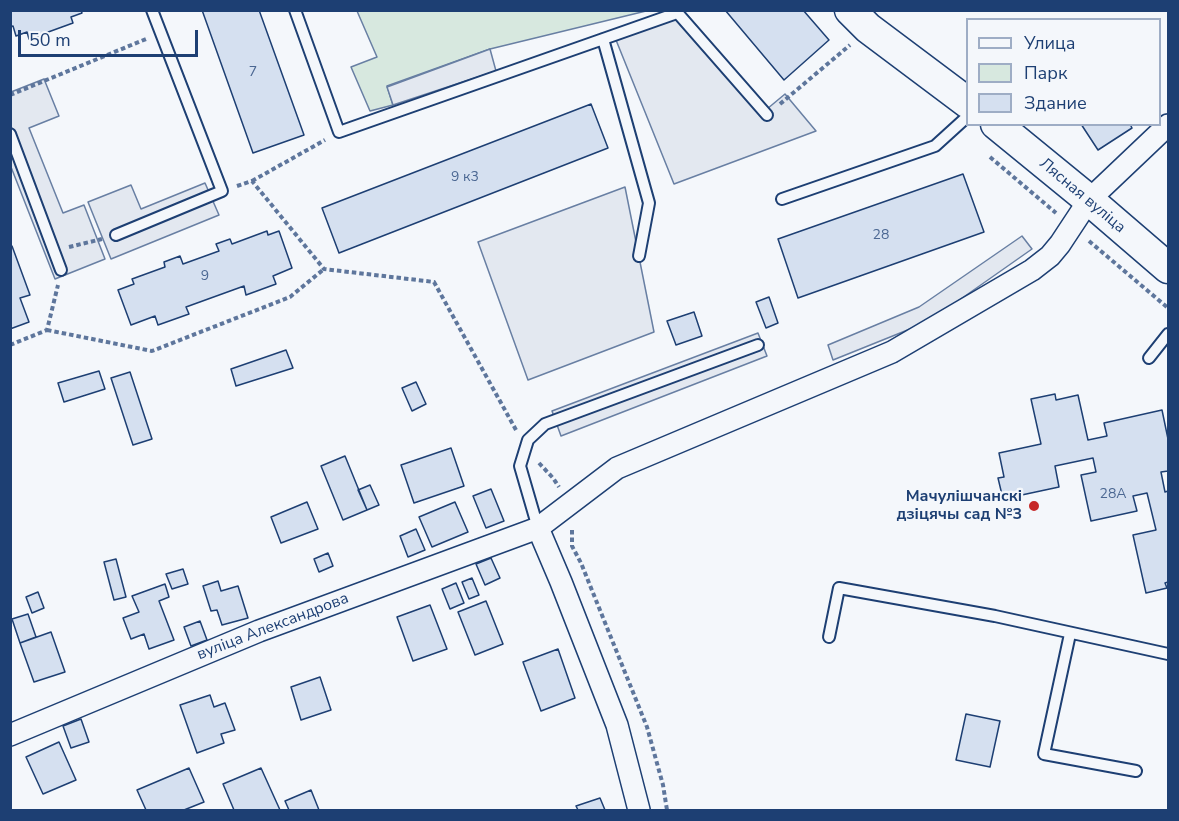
<!DOCTYPE html>
<meta charset="utf-8">
<style>
body{margin:0}
#map{position:relative;width:1179px;height:821px;overflow:hidden;background:#f4f7fb;font-family:"Nunito Sans",sans-serif}
canvas{display:block}
.frame{position:absolute;inset:0;border:12px solid #1d3f73;pointer-events:none}
.legend{position:absolute;left:966px;top:18px;width:195px;height:108px;box-sizing:border-box;background:#f4f7fb;border:2px solid #9eadc5;margin:0;padding:8px 10px;list-style:none;font-size:18px;color:#1d3f73}
.legend li{display:flex;align-items:center;gap:12px;height:30px}
.legend b{width:30px;border:2px solid #9eadc5}
.scale{position:absolute;left:18px;top:30px;width:180px;height:27px;box-sizing:border-box;border:3px solid #1d3f73;border-top:0;padding-left:8px;font-size:18px;line-height:21px;white-space:nowrap;color:#1d3f73;-webkit-text-stroke:4px #f4f7fb;paint-order:stroke}
</style>
<div id="map">
<canvas width="1179" height="821"></canvas>
<div class="frame"></div>
<ul class="legend">
<li><b style="height:8px;background:#f4f7fb"></b>Улица</li>
<li><b style="height:16px;background:#d7e8df"></b>Парк</li>
<li><b style="height:16px;background:#d5e0f0"></b>Здание</li>
</ul>
<div class="scale">50 m</div>
</div>
<script>
const ctx = document.querySelector('canvas').getContext('2d');
ctx.lineJoin = 'round';
function paint(path, color) { ctx.fillStyle = color; ctx.fill(path, 'evenodd'); }
function trace(path, color, width, dash) { ctx.strokeStyle = color; ctx.lineWidth = width; ctx.lineCap = dash ? 'butt' : 'round'; ctx.setLineDash(dash || []); ctx.stroke(path); }
function label(font, color, halo, rows, align = 'center') {
  ctx.font = font + ' "Nunito Sans",sans-serif'; ctx.lineWidth = 4.5; ctx.setLineDash([]); ctx.textBaseline = 'middle'; ctx.strokeStyle = halo; ctx.fillStyle = color; for (const [text, x, y, turn = 0] of rows) {
    ctx.save(); ctx.translate(x, y); ctx.rotate((+turn || 0) * Math.PI / 180); ctx.textAlign = isNaN(turn) ? turn : align; if (halo) ctx.strokeText(text, 0, 0); ctx.fillText(text, 0, 0); ctx.restore();
  }
}
const green = new Path2D(`
 M357 11H646L490 49 387 86 393 105 370 111 351 67 377 57Z`);
paint(green, '#d7e8df');
trace(green, '#687fa3', 1.5);
const parking = new Path2D(`
 M687 15 767 109 785 94 816 131 674 184 616 40Z
 M490 49 496 71 393 105 387 87Z
 M44 79 59 116 29 128 63 213 84 205 105 259 55 279 11 167V92Z
 M205 183 219 215 111 259 88 202 131 185 141 209Z
 M625 187 654 332 528 380 478 242Z
 M1022 236 1032 249 948 308 920 325 833 360 828 345 919 307Z
 M758 333 767 356 561 436 552 411Z`);
paint(parking, '#e3e8f0');
trace(parking, '#687fa3', 1.5);
const building = new Path2D(`
 M10 10H81L82 13 71 17 73 23 29 39 27 32 16 36 13 26 10 27Z
 M202 10H259L304 135 253 153Z
 M725 10H803L829 40 784 80Z
 M591 104 608 148 339 253 322 208Z
 M1081 124H1130L1132 128 1098 150Z
 M963 174 984 232 798 298 778 239Z
 M267 231 268 235 279 231 292 268 273 276 276 284 246 295 244 286 186 307 189 314 158 325 155 316 131 325 118 290 134 284 132 279 165 267 164 262 180 256 183 264 219 251 216 244 230 239 232 244Z
 M12 246 30 295 20 298 29 322 10 329V247Z
 M769 297 778 323 766 328 756 302Z
 M694 312 702 336 676 345 667 321Z
 M286 350 293 368 236 386 231 369Z
 M99 371 105 389 64 402 58 383Z
 M130 372 152 439 133 445 111 378Z
 M416 382 426 404 412 411 402 388Z
 M1055 394 1056 400 1078 395 1088 440 1107 436 1104 423 1162 410 1168 439V471L1161 472 1165 492 1168 491V582L1165 583 1167 588 1146 593 1133 535 1156 530 1147 493 1133 496 1137 511 1091 521 1081 475 1096 472 1093 458 1055 466 1059 487 1003 499 998 478 1004 477 999 453 1041 444 1031 399Z
 M451 448 464 486 414 503 401 465Z
 M345 456 367 510 343 520 321 466Z
 M370 485 379 505 367 510 358 490Z
 M491 489 504 521 486 528 473 496Z
 M307 502 318 529 281 543 271 517Z
 M455 502 468 532 432 547 419 517Z
 M416 529 425 550 408 557 400 536Z
 M328 553 333 566 319 572 314 559Z
 M491 558 500 578 485 585 476 564Z
 M116 559 126 597 114 600 104 562Z
 M183 569 188 584 172 589 166 574Z
 M472 578 479 595 469 599 462 582Z
 M218 581 221 591 238 586 248 618 222 625 217 610 211 611 203 586Z
 M456 583 464 603 450 609 442 589Z
 M165 584 169 597 159 601 174 640 149 649 144 634 131 639 123 618 139 612 132 596Z
 M38 592 44 608 32 613 26 597Z
 M486 601 503 644 475 655 458 612Z
 M430 605 447 649 413 661 397 617Z
 M28 614 36 637 20 643 12 619Z
 M200 621 207 640 191 646 184 627Z
 M51 632 65 672 34 682 20 643Z
 M558 649 575 698 541 711 523 662Z
 M320 677 331 710 301 720 291 687Z
 M210 695 214 707 225 703 235 730 221 734 224 743 197 753 180 705Z
 M966 714 1000 721 990 767 956 760Z
 M81 719 89 742 71 748 63 726Z
 M59 742 76 780 43 794 26 757Z
 M189 768 204 802 184 810H146L137 790Z
 M261 768 280 810H234L223 784Z
 M311 790 319 810H289L285 801Z
 M600 798 605 810H578L576 806Z`);
paint(building, '#d5e0f0');
trace(building, '#1d3f73', 1.5);
const lane = new Path2D(`
 M295 10 339 132 677 13
 M675 10 767 115
 M603 39 649 203 639 256
 M10 134 61 270
 M782 199 935 146 968 116
 M116 235 222 191 152 10
 M1149 358 1168 334
 M538 528 520 466 528 440 545 424 758 345
 M1070 634 1044 754 1136 771
 M829 637 839 588 995 616 1168 654`);
const street = new Path2D(`
 M538 528 561 582 617 725 639 810
 M10 735 259 631 538 528 617 468 892 352 1032 270 1050 256 1060 244 1089 200 1168 125`);
const secondary = new Path2D(`
 M850 10 868 28 968 103
 M996 124 1089 200 1168 268`);
trace(lane, '#1d3f73', 14);
trace(street, '#1d3f73', 24);
trace(secondary, '#1d3f73', 33);
trace(new Path2D(`
 M10 95 146 39
 M780 104 850 45
 M990 157 1056 213
 M252 181 325 140
 M237 186 252 181 324 269 434 282 516 430
 M1089 241 1168 308
 M69 247 102 239
 M47 330 152 351 290 297 324 269
 M10 345 47 330 58 285
 M539 463 553 478 559 487
 M572 530V546L581 563 647 727 663 785 667 810`), '#5e769c', 4, [4.5, 3]);
trace(lane, '#f4f7fb', 10);
trace(street, '#f4f7fb', 21);
trace(secondary, '#f4f7fb', 30);
for (const [x, y, r, color] of [
 [1034,506,6,"#c62828"]
]) { const dot = new Path2D(); dot.arc(x, y, r, 0, 2 * Math.PI); ctx.fillStyle = color; ctx.fill(dot); trace(dot, '#f4f7fb', 2); }
label('14px', '#4b6792', null, [
 ["7",253,73],
 ["9 к3",465,178],
 ["28",881,236],
 ["9",205,277],
 ["28А",1113,495]
]);
label('16px', '#1d3f73', '#f4f7fb', [
 ["Лясная вуліца",1082,196,40],
 ["вуліца Александрова",273,627,-21]
]);
label('bold 16px', '#1d3f73', '#f4f7fb', [
 ["Мачулішчанскі",1022,497],
 ["дзіцячы сад №3",1022,515]
], 'right');
</script>
